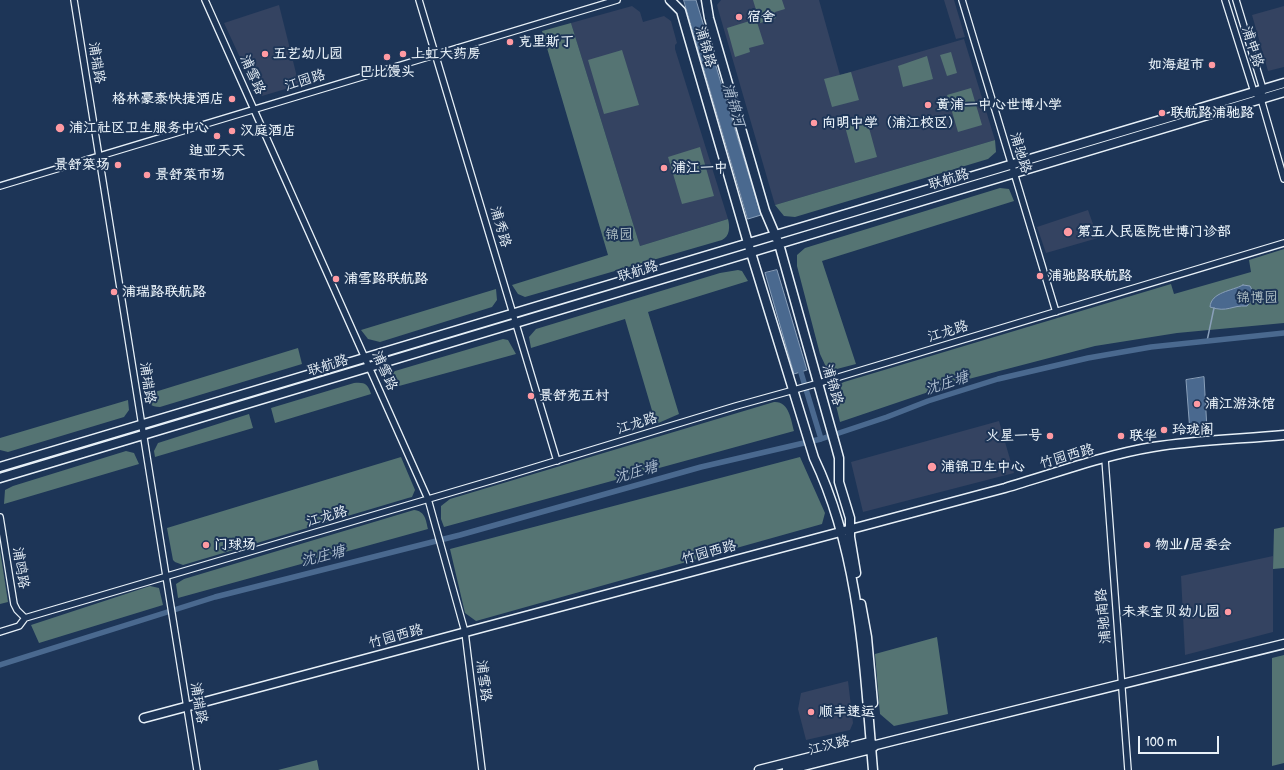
<!DOCTYPE html>
<meta charset="utf-8">
<style>
body{margin:0}
#map{position:relative;width:1284px;height:770px;overflow:hidden;background:#1d3557;font-family:"Balsamiq Sans",sans-serif}
canvas{display:block}
.scale{position:absolute;left:1138px;top:736px;width:81px;height:18px;box-sizing:border-box;border:2px solid #e8f1f8;border-top:0;padding-left:5px;font-size:12px;line-height:14px;white-space:nowrap;color:#e8f1f8;-webkit-text-stroke:3px #1d3557;paint-order:stroke}
</style>
<div id="map">
<canvas width="1284" height="770"></canvas>
<div class="scale">100 m</div>
</div>
<script>
const ctx = document.querySelector('canvas').getContext('2d');
ctx.lineJoin = 'round';
function paint(path, color) { ctx.fillStyle = color; ctx.fill(path, 'evenodd'); }
function trace(path, color, width, dash) { ctx.strokeStyle = color; ctx.lineWidth = width; ctx.lineCap = dash ? 'butt' : 'round'; ctx.setLineDash(dash || []); ctx.stroke(path); }
function label(font, color, halo, rows, align = 'center') {
  ctx.font = font + ' "Balsamiq Sans","LXGW WenKai TC",sans-serif'; ctx.lineWidth = 4; ctx.setLineDash([]); ctx.textBaseline = 'middle'; ctx.strokeStyle = halo; ctx.fillStyle = color; for (const [text, x, y, turn = 0] of rows) {
    ctx.save(); ctx.translate(x, y); ctx.rotate((+turn || 0) * Math.PI / 180); ctx.textAlign = isNaN(turn) ? turn : align; if (halo) ctx.strokeText(text, 0, 0); ctx.fillText(text, 0, 0); ctx.restore();
  }
}
paint(new Path2D(`
 M721 0H819L840 75 964 39 995 140 775 205 718 9 717 5Z
 M944 0H954L965 37 956 39Z
 M279 5 299 85 262 96 256 92 224 23Z
 M632 6 640 12 643 22 664 16 671 21 677 43 675 45V49L728 219 640 246 571 23Z
 M1284 6V67L1268 71 1252 15Z
 M1088 210 1098 238 1046 253 1037 227Z
 M999 421 1014 473 863 512 851 462Z
 M1273 556V632L1185 655 1181 576Z
 M848 681 853 723 850 730 806 740 798 709 801 693Z`), '#344361');
paint(new Path2D(`
 M753 0H782L785 9 775 12 776 18 760 23Z
 M756 19 764 44 749 48 750 52 735 57 727 28Z
 M571 23 640 246 728 219C730 227 730 236 722 240L525 297 518 294 512 285 608 255 542 31Z
 M622 50 639 105 604 114 588 60Z
 M951 52 957 73 947 76 940 55Z
 M927 56 933 79 903 87 898 66Z
 M851 72 859 100 832 107 824 79Z
 M971 88 982 125 958 132 947 95Z
 M866 117 877 157 855 163 844 123Z
 M995 140 996 152 988 159 795 217 784 216 775 205Z
 M700 147 714 196 682 204 668 157Z
 M1000 188 1009 189 1014 201 822 261 856 364 833 370 826 367 820 354 797 266V255L805 248Z
 M1284 249V323L1177 333 1095 346 961 381 840 422 834 397 836 386 844 382 1171 284 1174 294 1251 272 1249 260Z
 M738 270 742 271 748 281 648 312 679 414 656 424 625 319 531 348 529 337 536 329 720 273Z
 M496 289 497 300 492 307 380 342 368 339 361 330Z
 M503 339 508 340 516 354 388 389 386 378 395 371Z
 M298 348 302 364 160 407C151 407 146 403 145 395Z
 M354 383C365 382 368 384 371 394L275 423 271 408Z
 M128 400 129 410 124 417 8 452 0 450V438Z
 M774 402C789 401 791 420 794 431L444 527 441 519V506L450 499Z
 M249 414 253 428 155 457 154 451 158 443Z
 M126 451 134 453 139 464 4 504 5 490 13 486Z
 M401 457 415 490 412 497 408 498 183 565 175 562 173 560 167 528Z
 M800 457 825 513 822 524 476 621 465 613 450 549Z
 M414 510C425 511 426 520 428 529L178 598 176 584 184 579Z
 M1284 527V568L1273 569 1274 529Z
 M0 550 8 602 0 604Z
 M150 586 159 588 163 605 39 643 31 625Z
 M937 637 948 714 894 726 880 714 875 654Z
 M1284 655V763L1272 766V658Z
 M317 760 319 770H278Z`), '#557473');
const water = new Path2D(`
 M684 0H696L761 215 748 219Z
 M777 270 807 370 794 374 765 273Z
 M1243 285 1250 286 1255 296 1247 306C1231 305 1228 313 1210 307 1211 292 1232 291 1243 285Z
 M1204 377 1207 429 1190 432 1186 380Z`);
paint(water, '#4a698f');
trace(water, '#899fb9', 1);
trace(new Path2D(`
 M1207 341 1214 308`), '#899fb9', 1.5);
trace(new Path2D(`
 M799 366 821 439
 M0 665 215 597 460 535 701 467 821 439 887 417 928 401 998 379 1088 358 1151 347 1284 333`), '#4a698f', 5.5);
const street = new Path2D(`
 M74 0 197 770
 M205 0 428 499 465 632 482 770
 M419 0 557 461
 M962 0 1056 312
 M1225 0 1254 92 1261 99 1284 179
 M1236 0 1263 89 1261 99
 M0 186 617 0
 M1105 459 1128 770
 M0 517 14 604 17 610 25 618
 M0 632 19 626 25 618 493 480 736 406 819 383 1284 243`);
const secondary = new Path2D(`
 M670 0 681 11 748 243 814 458C860 555 864 665 873 770
 M706 0 709 18 765 211 779 244 836 447 839 458V482L850 518V537L856 573
 M0 467 1284 83
 M0 478 1284 92
 M861 604 867 637 873 703
 M144 718 1005 488C1053 474 1104 455 1153 447 1196 440 1241 439 1284 435
 M759 770 870 742 873 744
 M787 770 871 749 876 745 896 740 1284 644`);
trace(street, '#e8f1f8', 8);
trace(secondary, '#e8f1f8', 11);
trace(street, '#1d3557', 5.5);
trace(secondary, '#1d3557', 8);
for (const [x, y, r, color] of [
 [739,17,4,"#ff9aa2"],
 [510,42,4,"#ff9aa2"],
 [265,54,4,"#ff9aa2"],
 [403,54,4,"#ff9aa2"],
 [387,57,4,"#ff9aa2"],
 [1212,65,4,"#ff9aa2"],
 [232,99,4,"#ff9aa2"],
 [928,105,4,"#ff9aa2"],
 [1162,113,4,"#ff9aa2"],
 [814,123,4,"#ff9aa2"],
 [60,128,5,"#ff9aa2"],
 [232,131,4,"#ff9aa2"],
 [217,136,4,"#ff9aa2"],
 [118,165,4,"#ff9aa2"],
 [664,168,4,"#ff9aa2"],
 [147,175,4,"#ff9aa2"],
 [1068,232,5,"#ff9aa2"],
 [1040,276,4,"#ff9aa2"],
 [336,279,4,"#ff9aa2"],
 [114,292,4,"#ff9aa2"],
 [531,396,4,"#ff9aa2"],
 [1197,404,4,"#ff9aa2"],
 [1164,430,4,"#ff9aa2"],
 [1050,436,4,"#ff9aa2"],
 [1121,436,4,"#ff9aa2"],
 [932,467,5,"#ff9aa2"],
 [206,545,4,"#ff9aa2"],
 [1147,545,4,"#ff9aa2"],
 [1228,612,4,"#ff9aa2"],
 [811,712,4,"#ff9aa2"]
]) { const dot = new Path2D(); dot.arc(x, y, r, 0, 2 * Math.PI); ctx.fillStyle = color; ctx.fill(dot); trace(dot, '#1d3557', 1.5); }
label('bold 14px', '#e8f1f8', '#1d3557', [
 ["宿舍",747,17],
 ["克里斯丁",518,42],
 ["五艺幼儿园",273,54],
 ["上虹大药房",411,54],
 ["如海超市",1204,65,"right"],
 ["巴比馒头",387,72,"center"],
 ["格林豪泰快捷酒店",224,99,"right"],
 ["黄浦一中心世博小学",936,105],
 ["联航路浦驰路",1170,113],
 ["向明中学（浦江校区）",822,123],
 ["浦江社区卫生服务中心",69,128],
 ["汉庭酒店",240,131],
 ["迪亚天天",217,151,"center"],
 ["景舒菜场",110,165,"right"],
 ["浦江一中",672,168],
 ["景舒菜市场",155,175],
 ["第五人民医院世博门诊部",1077,232],
 ["浦驰路联航路",1048,276],
 ["浦雪路联航路",344,279],
 ["浦瑞路联航路",122,292],
 ["景舒苑五村",539,396],
 ["浦江游泳馆",1205,404],
 ["玲珑阁",1172,430],
 ["火星一号",1042,436,"right"],
 ["联华",1129,436],
 ["浦锦卫生中心",941,467],
 ["门球场",214,545],
 ["物业/居委会",1155,545],
 ["未来宝贝幼儿园",1220,612,"right"],
 ["顺丰速运",819,712]
], 'left');
label('14px', '#e8f1f8', '#1d3557', [
 ["浦锦路",705,47,74],
 ["浦申路",1252,47,72],
 ["浦瑞路",96,63,81],
 ["浦雪路",252,75,66],
 ["江园路",305,81,-17],
 ["浦驰路",1020,153,73],
 ["联航路",949,180,-17],
 ["浦秀路",500,227,74],
 ["联航路",638,272,-17],
 ["江龙路",948,332,-17],
 ["联航路",328,366,-17],
 ["浦雪路",384,371,66],
 ["浦瑞路",147,383,82],
 ["浦锦路",832,385,74],
 ["江龙路",637,424,-17],
 ["竹园西路",1067,457,-16],
 ["江龙路",327,517,-16],
 ["竹园西路",709,553,-15],
 ["浦鸥路",20,568,81],
 ["浦驰南路",1104,616,-95],
 ["竹园西路",396,637,-15],
 ["浦雪路",483,681,83],
 ["浦瑞路",198,703,80],
 ["江汉路",829,746,-14]
]);
label('14px', '#b5c5c9', '#1d3557', [
 ["锦园",619,235],
 ["锦博园",1257,298]
]);
label('italic 15px', '#b1c1d3', '#1d3557', [
 ["浦锦河",733,105,73],
 ["沈庄塘",947,384,-18],
 ["沈庄塘",636,473,-16],
 ["沈庄塘",323,557,-14]
]);
</script>
